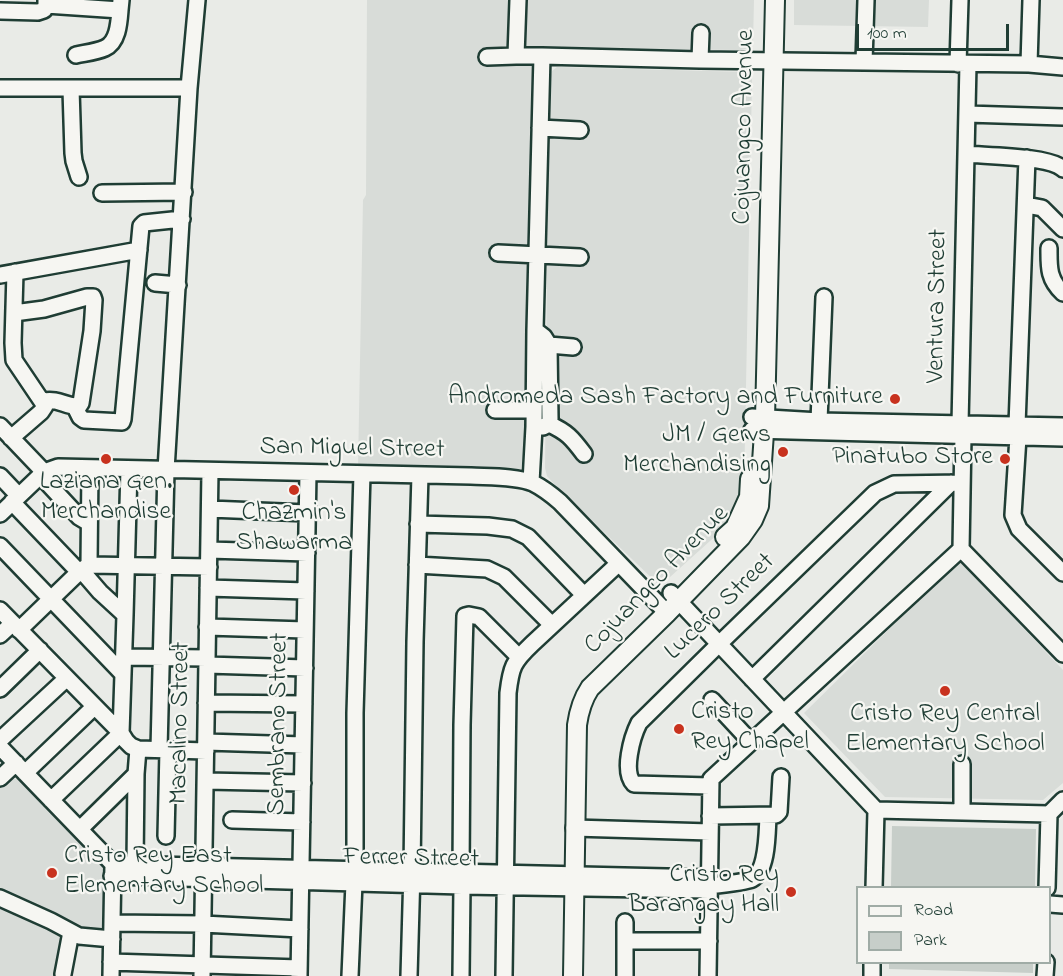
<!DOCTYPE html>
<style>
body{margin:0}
#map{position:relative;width:1063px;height:976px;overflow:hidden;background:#e9ebe7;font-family:"Indie Flower",sans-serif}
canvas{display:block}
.legend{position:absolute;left:856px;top:886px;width:195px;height:78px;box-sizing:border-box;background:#f6f6f2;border:2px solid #a0aca6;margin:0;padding:8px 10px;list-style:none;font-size:18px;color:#1f3d34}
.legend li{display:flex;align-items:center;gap:12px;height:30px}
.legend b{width:30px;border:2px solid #a0aca6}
.scale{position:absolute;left:856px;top:24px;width:153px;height:27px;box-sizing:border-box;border:3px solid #1f3d34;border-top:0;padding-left:8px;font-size:18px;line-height:21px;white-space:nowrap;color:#1f3d34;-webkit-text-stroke:4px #f6f6f2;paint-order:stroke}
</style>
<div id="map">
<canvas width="1063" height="976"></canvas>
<ul class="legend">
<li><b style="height:8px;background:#f6f6f2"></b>Road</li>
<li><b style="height:16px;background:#c7cec9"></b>Park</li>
</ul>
<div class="scale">100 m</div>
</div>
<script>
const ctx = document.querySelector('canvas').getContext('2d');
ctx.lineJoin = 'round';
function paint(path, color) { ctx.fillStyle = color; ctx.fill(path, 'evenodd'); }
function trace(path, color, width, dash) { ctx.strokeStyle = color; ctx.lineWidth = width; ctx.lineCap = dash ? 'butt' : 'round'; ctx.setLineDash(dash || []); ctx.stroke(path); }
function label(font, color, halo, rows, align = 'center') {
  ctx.font = font + ' "Indie Flower",sans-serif'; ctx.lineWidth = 4.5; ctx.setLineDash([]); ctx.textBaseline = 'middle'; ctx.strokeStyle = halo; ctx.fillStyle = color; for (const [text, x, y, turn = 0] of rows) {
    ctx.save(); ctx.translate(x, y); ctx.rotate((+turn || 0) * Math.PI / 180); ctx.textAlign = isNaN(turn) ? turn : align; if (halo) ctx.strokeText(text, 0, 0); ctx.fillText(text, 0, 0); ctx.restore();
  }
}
paint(new Path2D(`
 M367 0H754L753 44 749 48 741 50 537 48 532 277 524 452 521 469 358 467 363 200 366 195Z
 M794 0H929L928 27 794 25Z
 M557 67 745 72 750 75 752 80 744 488 730 523 660 586 555 485 547 476 545 468 549 84 552 71Z
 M959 560 1063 670V783L1043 800 885 797 804 713Z
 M9 779H19L103 866 106 880 105 944H75L73 976H0V788Z`), '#d8dcd8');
paint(new Path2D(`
 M892 826 1036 829 1035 887H891Z
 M889 963H1033V973L889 969Z`), '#c7cec9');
const minor = new Path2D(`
 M46 0V5L120 10 121 0
 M518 0 516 56H542
 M0 11 38 12 44 10 46 5
 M76 55C85 53 96 52 105 48 118 42 119 23 120 10
 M487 57 516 56
 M700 60 701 33
 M864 62 866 0
 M958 64 960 0
 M1029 64 1031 0
 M0 88H189
 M71 89 73 153 74 161 79 177
 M967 114 1063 117
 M540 128 580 130
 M966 154C986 156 1051 156 1063 169
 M102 193 184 192
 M1026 205 1042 208 1063 229
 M1049 248C1049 267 1048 279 1063 293
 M498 253 580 257
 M0 275 139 250
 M155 283 178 285
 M14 313 44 309 87 297H93L94 300 92 331 81 403 79 406C65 407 60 398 43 401
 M549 345 573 347
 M75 407 80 417 84 420 122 422 123 419 141 226 144 223 182 219
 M495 410H534
 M752 417 819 421 1063 426
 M819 421 824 297
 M549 424C567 432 572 438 584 454
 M1017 425 1027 158
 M0 426 44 472
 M534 427H543L549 424 550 419 549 345 544 337 535 330
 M752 430 1063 438
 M1018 437 1013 515 1019 529 1063 573
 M11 438 41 412 45 406 14 360 13 343 15 272
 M40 475 79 517 89 523
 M0 476 18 495
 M531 482 534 427 535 330 542 56 700 60 1029 64 1063 67
 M12 502 79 572
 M210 509 307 513
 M0 514 44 472 58 467 471 476C489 477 516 476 533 483 543 488 552 495 560 502L667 613
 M418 524 488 526 512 529 528 537 584 595
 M0 546 123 674
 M961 549 963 436 960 424 968 64
 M961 549 1063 654
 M209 550 307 553
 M89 565 90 468
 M417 565 487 569 504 577 552 625
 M81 570 100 592 125 615 129 469
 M208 588 306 591
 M671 593 876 810
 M0 610 121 733 126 741 131 746 138 749 206 751
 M207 627 305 630
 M19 630 79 572 89 565 209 567
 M0 635 13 623
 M124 657 207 658
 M207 665 305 668
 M752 679 951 483
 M0 689 40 650
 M712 700 751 742
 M206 703 304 704
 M0 740 67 678
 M206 742 303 745
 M0 747 113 864 111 976
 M159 749 166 470 189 88 197 0
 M25 773 94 707
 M0 778 16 763
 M206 781 303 783
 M710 786 634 784C622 772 632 737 639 723L719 644 875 493 894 484 962 483
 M51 800 121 733 125 615
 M876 810 1049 814
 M962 812V764
 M710 816 776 815 779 812 781 777
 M232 820 302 822
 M574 828 710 832
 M80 829 136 774 138 749
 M166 836 168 750
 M113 864 709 878
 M135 864 136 774
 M355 870V713L362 474
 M461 872 462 725 465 616 469 615 479 617 519 657
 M112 876 462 886 709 890
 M709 886C718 885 746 882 752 879 768 871 767 832 768 816
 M874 888 876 810
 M1047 888 1049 814 1063 800
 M0 898 51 921 79 936 112 939
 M1050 904 1063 905
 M112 923 203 924 300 929
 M626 941H709
 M111 962 299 968
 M63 974 71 932
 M202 976 210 471
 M299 976 308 473
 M350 976 354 883
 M409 976 412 871 415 642 420 475
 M461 976 462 886
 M504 976 508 693C511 667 513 662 532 644L619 563
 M625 976V922
 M708 976 711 779 961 549
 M872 976V962
 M1045 976 1046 962`);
const major = new Path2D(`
 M725 537 735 528 749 497 750 479
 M573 976 577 725C579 711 582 700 590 688L667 613 741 537 753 520 759 506 765 418 775 0`);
trace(minor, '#1f3d34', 20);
trace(major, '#1f3d34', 22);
trace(minor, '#f6f6f2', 15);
trace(major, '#f6f6f2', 18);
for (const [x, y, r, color] of [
 [895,399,6,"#c8321e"],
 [783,452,6,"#c8321e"],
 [106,459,6,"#c8321e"],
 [1005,459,6,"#c8321e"],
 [294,490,6,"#c8321e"],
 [945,691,6,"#c8321e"],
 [679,729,6,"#c8321e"],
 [52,873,6,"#c8321e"],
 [791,892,6,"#c8321e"]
]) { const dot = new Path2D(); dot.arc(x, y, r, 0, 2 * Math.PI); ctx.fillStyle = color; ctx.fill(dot); trace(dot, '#f6f6f2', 2); }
label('26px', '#1f3d34', '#f6f6f2', [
 ["Cojuangco Avenue",746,127,-89],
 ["Ventura Street",939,306,-89],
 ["San Miguel Street",352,450,1],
 ["Cojuangco Avenue",658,581,-46],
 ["Lucero Street",721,608,-44],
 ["Macalino Street",182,723,-89],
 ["Sembrano Street",280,724,-89],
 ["Ferrer Street",411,860,1]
]);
label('26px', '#1f3d34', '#f6f6f2', [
 ["Andromeda Sash Factory and Furniture",883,399],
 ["JM / Gervs",771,437],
 ["Merchandising",771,467],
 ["Pinatubo Store",993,459],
 ["Laziana Gen.",106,484,"center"],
 ["Merchandise",106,514,"center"],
 ["Chazmin's",294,515,"center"],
 ["Shawarma",294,545,"center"],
 ["Cristo",691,714,"left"],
 ["Rey Chapel",691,744,"left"],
 ["Cristo Rey Central",945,716,"center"],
 ["Elementary School",945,746,"center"],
 ["Cristo Rey East",64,858,"left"],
 ["Elementary School",64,888,"left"],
 ["Cristo Rey",779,877],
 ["Barangay Hall",779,907]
], 'right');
</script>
